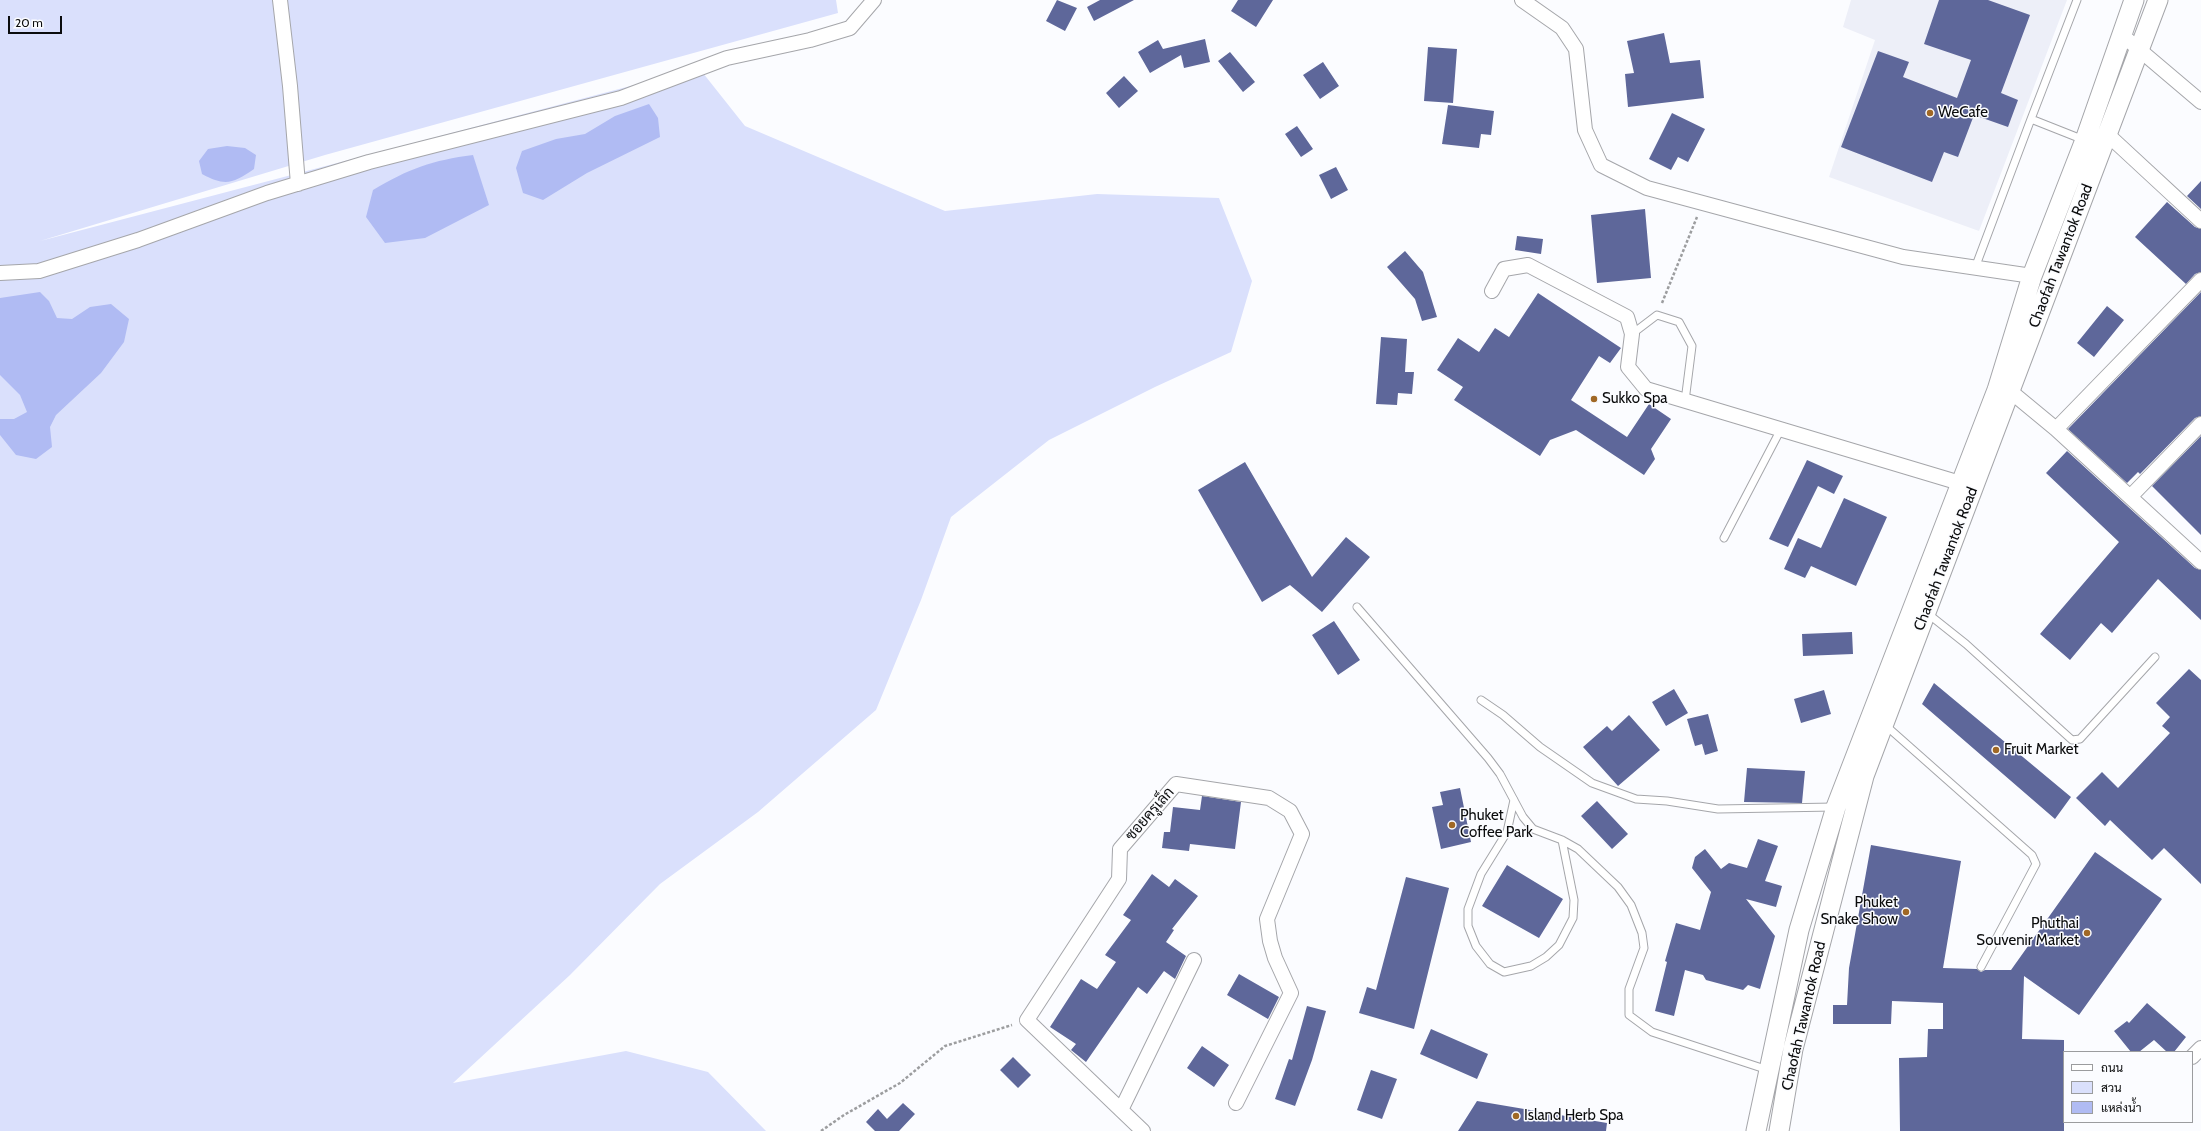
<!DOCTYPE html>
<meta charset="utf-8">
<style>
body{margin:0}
#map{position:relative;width:2201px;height:1131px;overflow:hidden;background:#fbfcff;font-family:Cabin,Sarabun,sans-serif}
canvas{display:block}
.legend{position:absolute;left:2063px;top:1051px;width:130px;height:72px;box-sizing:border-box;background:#fbfcff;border:1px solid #9b9c9e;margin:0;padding:5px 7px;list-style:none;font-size:12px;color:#0b0c0d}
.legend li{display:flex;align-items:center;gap:8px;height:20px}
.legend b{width:20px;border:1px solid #9b9c9e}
.scale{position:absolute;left:8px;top:16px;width:54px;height:18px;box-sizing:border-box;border:2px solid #0b0c0d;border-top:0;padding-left:5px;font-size:12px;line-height:14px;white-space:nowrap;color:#0b0c0d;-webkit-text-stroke:3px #fbfcff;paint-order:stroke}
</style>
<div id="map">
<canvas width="2201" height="1131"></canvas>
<ul class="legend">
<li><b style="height:5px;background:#fff"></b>ถนน</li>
<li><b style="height:11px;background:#dae0fc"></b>สวน</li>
<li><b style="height:11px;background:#b0bbf3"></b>แหล่งน้ำ</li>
</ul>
<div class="scale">20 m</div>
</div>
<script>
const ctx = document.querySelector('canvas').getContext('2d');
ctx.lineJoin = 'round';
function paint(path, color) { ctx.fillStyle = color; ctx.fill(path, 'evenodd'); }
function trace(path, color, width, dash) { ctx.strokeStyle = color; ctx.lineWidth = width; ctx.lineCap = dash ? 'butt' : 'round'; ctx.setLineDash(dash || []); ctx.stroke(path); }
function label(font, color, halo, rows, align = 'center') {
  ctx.font = font + ' Cabin,Sarabun,sans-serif'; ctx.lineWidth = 3; ctx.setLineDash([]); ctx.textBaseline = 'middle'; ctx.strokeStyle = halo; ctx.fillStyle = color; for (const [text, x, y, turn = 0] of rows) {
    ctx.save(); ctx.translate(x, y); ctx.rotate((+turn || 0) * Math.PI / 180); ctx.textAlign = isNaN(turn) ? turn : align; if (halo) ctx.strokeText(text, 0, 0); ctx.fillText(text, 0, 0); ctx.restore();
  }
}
paint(new Path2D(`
 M1851 0H2067L1979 231 1829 177 1875 40 1843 27Z`), '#edeff8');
paint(new Path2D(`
 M0 0H836L838 13 325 155 40 241 699 68 745 126 945 211 1097 194 1219 198 1252 281 1231 352 1155 387 1049 440 951 517 921 600 876 710 758 812 660 884 570 975 453 1083 626 1051 708 1072 766 1131H0Z`), '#dae0fc');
paint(new Path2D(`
 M649 104 658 118 660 137 587 173 543 200 523 193 516 168 522 151 556 139 585 134 615 116Z
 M227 146 245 148 256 155 254 169C233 183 226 187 202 174L199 161 208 149Z
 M473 155 489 205 425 238 385 243 366 217 373 190C408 169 433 160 473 155Z
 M40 292 49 301 57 318 72 319 90 307 111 304 129 319 124 342 101 373 56 415 50 427 52 447 36 459 16 455 0 435V419H14L27 412 20 395 0 375V298Z`), '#b0bbf3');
paint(new Path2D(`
 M1057 0 1077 8 1065 31 1046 21Z
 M1100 0H1134L1094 21 1087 7Z
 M1238 0H1273L1256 27 1231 11Z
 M1939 0H1988L2030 15 2001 93 2018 100 2008 127 1974 115 1958 157 1944 152 1932 182 1841 147 1878 51 1909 62 1903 77 1957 98 1971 60 1924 44Z
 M1664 33 1670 63 1700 60 1704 98 1628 107 1625 74 1634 73 1627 41Z
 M1205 39 1210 62 1184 68 1181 55 1150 73 1138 52 1158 40 1163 49Z
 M1428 47 1457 49 1453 103 1424 101Z
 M1230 52 1255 82 1243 92 1218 61Z
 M1323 62 1339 86 1320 99 1303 75Z
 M1124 76 1138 91 1119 108 1106 93Z
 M1448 105 1494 111 1491 135 1481 134 1479 148 1442 144Z
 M1672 113 1705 129 1688 162 1678 157 1671 170 1649 159Z
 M1297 126 1313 149 1301 157 1285 134Z
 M1336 167 1348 190 1331 199 1319 175Z
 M2201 181V209L2187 196Z
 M2167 202 2195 227 2201 229V272L2195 274 2186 284 2135 237Z
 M1645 209 1651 278 1597 283 1591 215Z
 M1517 236 1543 239 1541 254 1515 250Z
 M1405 251 1423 272 1437 317 1422 321 1415 299 1387 267Z
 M2201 292V416L2195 418 2140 474 2138 472 2127 483 2068 429Z
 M1538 293 1621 348 1610 363 1599 356 1571 400 1627 437 1649 404 1671 419 1651 449 1655 459 1644 475 1576 430 1550 440 1540 456 1454 400 1463 387 1437 370 1458 338 1479 352 1495 328 1509 337Z
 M2107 306 2124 320 2094 357 2077 343Z
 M1381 337 1407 339 1405 372H1414L1412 394 1398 393 1397 405 1376 404Z
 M2201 436V535L2152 486Z
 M2067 451 2195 568 2201 570V620L2158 579 2112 633 2101 623 2070 660 2040 634 2119 542 2046 473Z
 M1807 460 1843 476 1834 494 1818 486 1788 547 1769 539Z
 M1245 462 1312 577 1346 537 1370 557 1322 612 1290 585 1262 602 1198 490Z
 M1844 498 1887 517 1856 586 1811 566 1805 578 1784 569 1798 538 1821 548Z
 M1334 621 1360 660 1338 675 1312 635Z
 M1852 632 1853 654 1803 656 1802 634Z
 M2189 669 2201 680V884L2164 848 2152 860 2110 820 2105 826 2076 798 2102 772 2118 788 2170 733 2162 726 2170 717 2156 703Z
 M1934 683 2071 797 2055 819 1922 704Z
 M1674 689 1688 713 1666 726 1652 702Z
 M1824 690 1831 714 1801 723 1794 699Z
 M1708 714 1718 751 1705 755 1702 744 1695 746 1687 719Z
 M1629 715 1660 750 1618 786 1583 747 1607 726 1612 731Z
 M1747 768 1805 771 1802 803 1744 802Z
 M1460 788 1471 842 1441 849 1432 807 1443 805 1440 792Z
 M1202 796 1241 802 1235 849 1190 844 1189 851 1162 848 1164 832H1170L1173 807 1200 810Z
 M1597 801 1628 834 1612 849 1581 816Z
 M1758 839 1778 846 1765 881 1782 886 1776 907 1746 899 1775 936 1760 989 1748 985 1743 990 1706 980 1703 975 1685 970 1674 1016 1655 1011 1667 962 1665 961 1676 923 1700 930 1711 892 1692 868 1695 857 1705 849 1721 869 1729 863 1747 868Z
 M1871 845 1961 861 1943 968 1977 969 1981 972 1985 970H2011L2095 852 2162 899 2079 1015 2024 976 2022 1039 2064 1040V1131H1900L1899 1058 1927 1057 1928 1029H1943V1003L1892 1001 1891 1024H1833V1005H1847L1849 968Z
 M1507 865 1563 899 1539 938 1482 906Z
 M1152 874 1169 887 1175 879 1198 896 1172 929 1174 930 1166 942 1186 956 1175 979 1164 971 1147 994 1138 987 1086 1062 1071 1050 1076 1044 1050 1027 1081 979 1097 989 1116 962 1105 955 1131 920 1123 915Z
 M1406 877 1449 888 1414 1029 1359 1013 1367 987 1376 990Z
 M1239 974 1279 997 1268 1019 1227 995Z
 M2147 1003 2186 1037 2174 1052H2167L2154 1040 2139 1052H2131L2114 1031 2127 1021 2129 1023Z
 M1307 1006 1326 1011 1312 1060 1295 1106 1275 1099 1289 1059 1292 1060Z
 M1431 1029 1488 1054 1477 1079 1420 1054Z
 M1202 1046 1229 1065 1214 1087 1187 1068Z
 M1013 1057 1031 1075 1018 1088 1000 1070Z
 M1371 1070 1397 1079 1382 1119 1357 1110Z
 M1477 1101 1607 1123 1606 1131H1458Z
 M903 1103 915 1114 899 1131H875L866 1122 878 1109 887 1119Z`), '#5e679a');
const lane = new Path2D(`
 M2031 119 2077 0
 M1975 268 2031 119 2084 140
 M1632 334 1657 315 1679 322 1692 346 1685 401
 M1724 538 1781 429
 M1357 607 1488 758 1500 774 1523 817 1533 829 1562 840 1578 849 1618 887 1631 905 1642 933 1644 948 1629 989V1015L1652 1032 1768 1070
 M1927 613 1966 644 2072 740 2080 739 2155 657
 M1481 700 1503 715 1540 747 1592 783 1636 799 1667 801 1718 809 1834 807
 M1884 724 2032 855 2036 864 1981 967
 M1514 800 1507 832 1481 874 1468 909V926L1476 946 1490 964 1504 972 1531 966 1546 957 1559 945 1573 918 1574 900 1562 840`);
const street = new Path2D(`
 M280 0 290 86 298 184
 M1522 0 1562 28 1576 49 1585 130 1601 165 1647 188 1903 257 2032 276
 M2122 35 2201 102
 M2107 134 2201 221
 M0 273 39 271 138 240 267 193 369 162 621 98 727 58 810 40 850 28 874 0
 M1492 291 1504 269 1528 265 1627 317 1632 334 1628 367 1646 389 1960 483
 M2010 391 2056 429 2201 562
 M2056 429 2201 280
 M2130 497 2201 424
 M2192 1057 2201 1048
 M1121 1110 1194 960
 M1143 1131 1027 1020 1119 879 1120 849 1176 784 1269 798 1290 811 1302 834 1267 919 1270 941 1275 958 1291 993 1236 1103`);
const secondary = new Path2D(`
 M1756 1131 1799 930 1836 807 1997 390 2032 276 2085 140 2134 0
 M1779 1131 1793 1049 1864 776 2158 0`);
trace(lane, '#a5a6aa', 9);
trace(street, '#a5a6aa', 16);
trace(secondary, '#a5a6aa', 21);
trace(new Path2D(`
 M1662 303 1697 217
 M821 1131 844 1115 900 1083 945 1046 1012 1025`), '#9c9d9f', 2.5, [3, 2]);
trace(lane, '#fff', 7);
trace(street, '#fff', 14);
trace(secondary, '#fff', 19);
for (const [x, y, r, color] of [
 [1930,113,4,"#a06825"],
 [1594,399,4,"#a06825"],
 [1996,750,4,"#a06825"],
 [1452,825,4,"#a06825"],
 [1906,912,4,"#a06825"],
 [2087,933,4,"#a06825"],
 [1516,1116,4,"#a06825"]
]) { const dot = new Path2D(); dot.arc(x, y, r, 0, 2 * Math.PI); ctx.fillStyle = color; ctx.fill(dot); trace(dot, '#fbfcff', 1.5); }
label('15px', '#0b0c0d', '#fbfcff', [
 ["WeCafe",1938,113],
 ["Sukko Spa",1602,399],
 ["Fruit Market",2004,750],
 ["Phuket",1460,816],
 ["Coffee Park",1460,833],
 ["Phuket",1898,903,"right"],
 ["Snake Show",1898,920,"right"],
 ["Phuthai",2079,924,"right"],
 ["Souvenir Market",2079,941,"right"],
 ["Island Herb Spa",1524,1116]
], 'left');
label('15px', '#0b0c0d', '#fbfcff', [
 ["Chaofah Tawantok Road",2061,256,-69],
 ["Chaofah Tawantok Road",1946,559,-69],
 ["ซอยครูเล็ก",1150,814,-49],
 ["Chaofah Tawantok Road",1804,1016,-77]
]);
</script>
